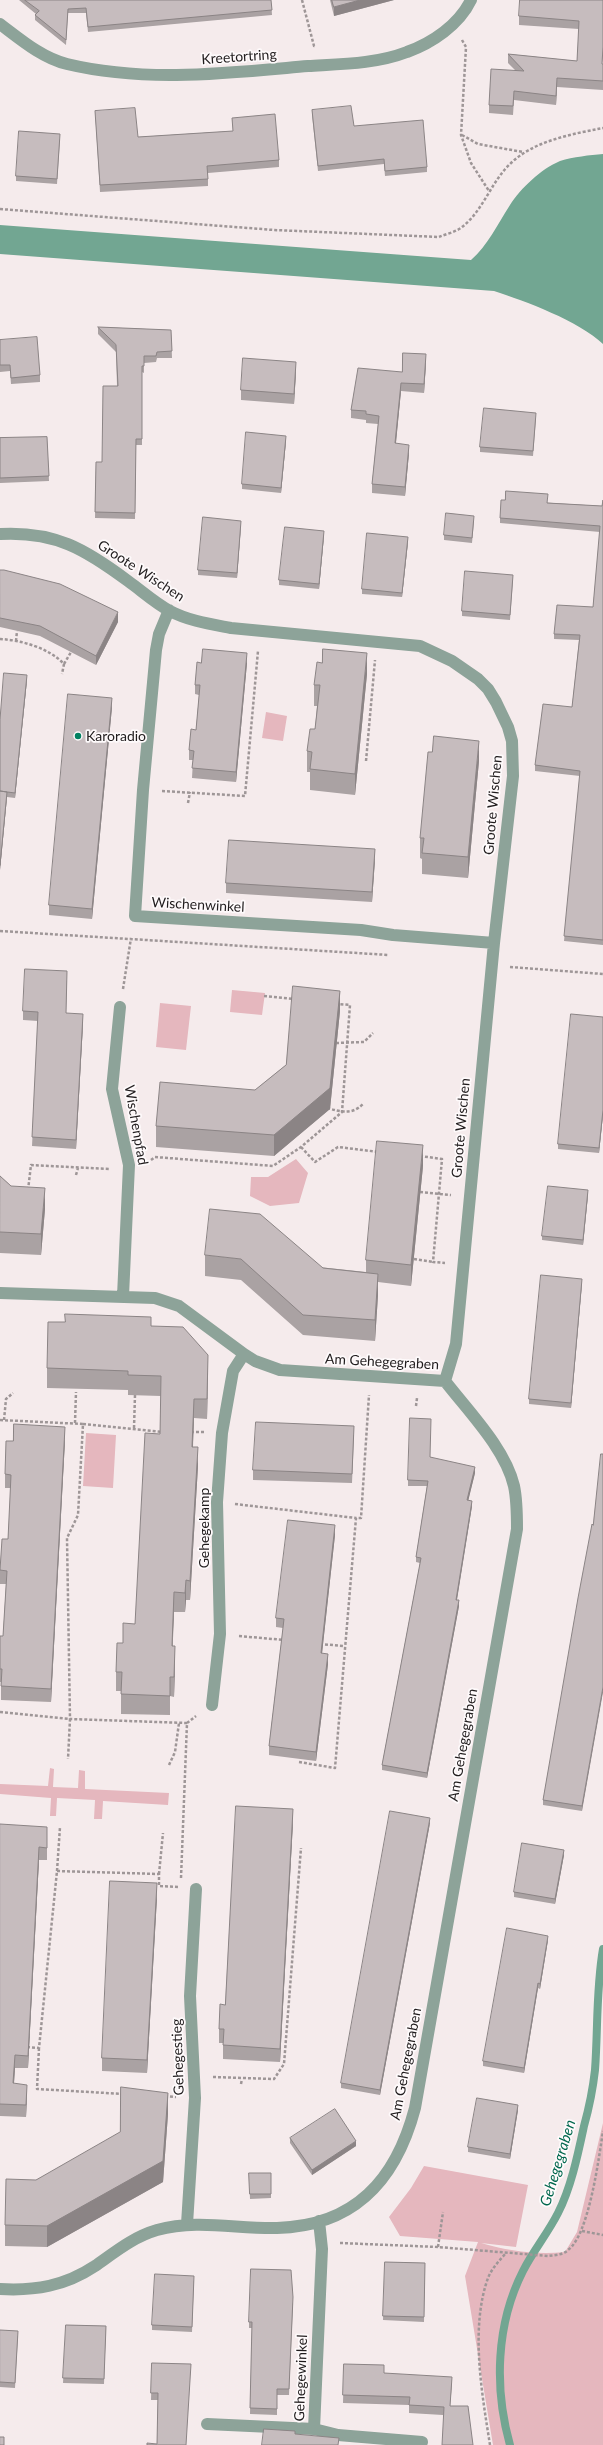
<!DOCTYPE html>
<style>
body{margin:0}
canvas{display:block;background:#f5ebec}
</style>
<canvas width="603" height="2445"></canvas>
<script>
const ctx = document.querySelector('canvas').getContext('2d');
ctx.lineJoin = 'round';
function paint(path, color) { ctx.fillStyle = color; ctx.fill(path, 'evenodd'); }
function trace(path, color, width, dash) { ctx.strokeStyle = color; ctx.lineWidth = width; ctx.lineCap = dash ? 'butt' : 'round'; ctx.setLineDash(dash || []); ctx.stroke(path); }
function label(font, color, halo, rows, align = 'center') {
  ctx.font = font + ' Lato,sans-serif'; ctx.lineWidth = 3.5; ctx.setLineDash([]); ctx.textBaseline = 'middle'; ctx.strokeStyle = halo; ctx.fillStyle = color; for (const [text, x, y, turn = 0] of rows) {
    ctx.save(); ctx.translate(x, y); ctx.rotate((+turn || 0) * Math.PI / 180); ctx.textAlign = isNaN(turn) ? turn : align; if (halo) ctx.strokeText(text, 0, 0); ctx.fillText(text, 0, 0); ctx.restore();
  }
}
paint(new Path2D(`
 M266 712 287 716 283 741 262 738Z
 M232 990 265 993 262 1015 230 1012Z
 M160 1003 191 1006 186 1050 156 1047Z
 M296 1159 308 1173 299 1203 270 1206 250 1196 251 1177H268Z
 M86 1433 116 1435 113 1488 83 1486Z
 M50 1768 54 1769 53 1787 78 1788 79 1770 85 1771V1789L169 1793 168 1805 103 1801 102 1819H94L95 1800 57 1798 56 1816H50L51 1798 0 1794V1784L48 1786Z
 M603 2123V2445H493L465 2276 478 2242 400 2236 389 2217 411 2188 424 2166 528 2185 516 2247 481 2243C509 2251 536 2255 565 2252L577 2232Z`), '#e5b7be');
paint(new Path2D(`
 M603 154V344C579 321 525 301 494 291L0 254V225L471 260C488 245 497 225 510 205 521 188 541 169 560 161 573 157 590 155 603 154Z`), '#72a692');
trace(new Path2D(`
 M510 2445C494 2388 496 2324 523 2271 533 2251 548 2233 558 2213 571 2188 578 2154 584 2126 589 2108 593 2088 595 2070 598 2029 596 1989 603 1949`), '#72a692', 8);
trace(new Path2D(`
 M302 0 314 46H316
 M462 40 466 47 461 135 471 163 489 191
 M462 135 478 144 523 152
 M0 209 274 230 439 237C446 234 456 232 462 227 483 211 491 182 510 164 533 141 572 134 603 128
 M0 639C21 640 49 648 64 664L62 674
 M16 641 17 631
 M64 664 71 652
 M366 761 375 660
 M162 791 245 796 258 651
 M188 803 190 792
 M0 931 389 955
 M510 967 603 974
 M123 989 131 938
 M264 996 294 999
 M336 1043 364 1042 373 1033
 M327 1108C342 1112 352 1115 363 1104
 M301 1147 315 1162 338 1147 379 1152
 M420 1156 442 1159 433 1262 445 1263
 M147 1163 155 1157 273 1166 301 1147 342 1112 350 1005 338 1004
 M76 1175 78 1168
 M28 1190 31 1165 110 1169
 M420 1192 451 1195
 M414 1259 433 1262
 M416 1406 417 1398
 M0 1420 83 1424 78 1515 67 1538 70 1719 187 1723
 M4 1420 6 1399 13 1393
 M75 1423 76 1392
 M83 1424 162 1432
 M134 1428 135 1395
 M191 1432H204
 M235 1504 356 1518
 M239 1636 284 1640
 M320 1644 344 1646
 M0 1712 70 1719 68 1759
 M299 1762 335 1768 356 1518H361L369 1395
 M169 1765 175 1752 179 1723
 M57 1871 60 1827
 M159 1874 163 1833
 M181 1878 187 1723 196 1716
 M27 2047 39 2048 57 1871 159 1874V1886L178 1887
 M39 2048 37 2089 124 2094
 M213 2077 274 2079 284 2064 301 1848
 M241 2084 242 2079
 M165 2096 176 2097
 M582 2231 603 2235
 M340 2243 438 2247 548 2256C555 2255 563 2255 568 2250 589 2235 599 2157 603 2131
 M438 2247 443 2212
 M490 2445C482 2394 470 2328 488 2278 492 2268 499 2261 506 2253`), '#9e9697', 2.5, [3, 2]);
trace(new Path2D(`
 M0 24C20 39 42 58 67 64 146 83 228 73 308 66 341 64 376 64 407 52 432 43 459 25 471 0
 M0 534C55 531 85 549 128 581 142 591 155 603 170 611 189 621 210 624 231 628L420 646 452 661 478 679 488 689 496 702 508 727 512 741 513 776 494 943 456 1344 445 1381
 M169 610 159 634 156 650 143 790 135 916 361 930 393 935 494 943
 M120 1007 112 1089 129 1165 123 1296
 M0 1293 155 1298 179 1306 244 1354 255 1361 280 1370 445 1381C468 1411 505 1448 514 1486 517 1500 517 1514 517 1529L415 2108C396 2180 355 2226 277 2228 237 2229 197 2219 157 2230 133 2237 115 2252 95 2266 65 2286 35 2291 0 2289
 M212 1705 220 1634 217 1502 222 1433 233 1371 244 1354
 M187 2224 195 2098 190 1996 196 1889
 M207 2424 314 2429 322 2249 319 2221
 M314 2429 338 2435 422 2442`), '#8da399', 12);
paint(new Path2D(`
 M19 0H271L272 15 88 32 86 13H68L66 45 35 20V15L36 14Z
 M330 0H394L334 16Z
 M603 0V56L602 64H603V90L557 87 556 105 514 100 513 115 489 113V105L515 70 508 63V54L577 61 579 29 519 25V16Z
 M312 110 354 126 427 167V172L385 176 384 164 318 171 312 115Z
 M95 111 138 137 233 131 232 118 279 160V167L208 173V186L100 192Z
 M60 139 57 184 16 181V176Z
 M98 327 171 330 172 358H157L156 362 144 363V373L142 372V445H136L135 519 95 518 96 462H102L117 386 116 352 98 334Z
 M0 340 40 375V382L11 384 10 371 0 372Z
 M426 363 424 393 401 391 396 443 409 453 405 496 372 493V484L378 424 366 423V420L351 418V410Z
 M296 372 294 404 241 400V390Z
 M536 418 533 456 480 452V447Z
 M47 437 49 481 0 483V438Z
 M286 441 281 493 242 489V484Z
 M505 500 602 506 603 500V945L564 941 580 776 535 771V765L572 707 579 640 554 639V634L593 607 600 532 500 523V518Z
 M474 521 472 543 444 540V535Z
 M241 525 237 578 198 575V570Z
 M324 536 319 589 279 585V580Z
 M408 542 402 597 362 594V589Z
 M0 570 118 622 96 665 40 636 0 627Z
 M513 580 510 620 462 616V611Z
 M201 663H247L236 782 192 778 193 760H189V750L196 730 199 695 195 694V685Z
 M367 674 355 795 310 790V772H307V751L315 729 317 706H314V685Z
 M27 680 15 798 7 797 0 870V720Z
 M112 707 92 919 49 915V905Z
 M479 761 468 878 422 874V859L420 858V838Z
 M375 859 372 902 226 893V883Z
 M67 980 66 1013 83 1024 76 1149 32 1146 38 1021 23 1020V1011Z
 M340 1011 330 1109 274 1156 156 1147V1126L255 1090 286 1065Z
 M603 1017V1115L599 1153 558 1149V1144Z
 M423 1166 411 1286 378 1282V1295L375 1341 303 1335 241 1280 205 1276V1255L366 1272V1260Z
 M0 1176 11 1186 45 1209 41 1255 0 1253Z
 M588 1195 583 1245 542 1240V1236Z
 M582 1283 571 1408 529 1404V1399Z
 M151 1326 208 1374 207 1419 194 1418 193 1447 198 1466 190 1600H186L185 1612H174L172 1646 175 1666 174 1697 170 1696V1715L121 1714V1691H116V1672L123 1643 135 1624 160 1434 161 1396 128 1395V1390L47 1388V1368Z
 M354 1435 352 1483 253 1480V1470Z
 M65 1440 51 1702 1 1700V1682H0V1636H3L6 1584H0V1570L8 1539 11 1488H5V1474Z
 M430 1457 475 1473 468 1500 472 1506 457 1600 459 1606 427 1778 382 1770V1765L420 1563 416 1562V1557L427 1486H408V1480Z
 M593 1525 582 1811 543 1805V1800Z
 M335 1535 322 1653 328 1664 316 1761 269 1755V1746L283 1628 276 1627V1618Z
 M293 1822 280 2062 223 2059V2043H219V2029L225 2005Z
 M430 1823 380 2095 341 2088V2083Z
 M0 1824 47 1839V1860H39L28 2068H15L14 2084 27 2097 26 2117 0 2116Z
 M564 1855 555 1904 514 1897V1892Z
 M157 1897 147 2073 102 2071V2058Z
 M548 1940 540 1989 538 1988 524 2073 483 2066V2061Z
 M518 2110 510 2159 468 2152V2147Z
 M168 2114 163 2182 47 2247 5 2246V2225L36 2180Z
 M290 2138 356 2146 312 2175 290 2143Z
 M249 2173H271V2198L250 2199Z
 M385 2262 425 2263 424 2322 383 2320Z
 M194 2280 192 2332 152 2330V2325Z
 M293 2303 289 2395H277V2415L250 2414 252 2328H249V2322Z
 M66 2325 106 2326 104 2384 63 2383Z
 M0 2330 18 2336 15 2388 0 2387Z
 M152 2363 191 2371 157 2444 158 2400H151Z
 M344 2364 384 2373 452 2385 450 2406 443 2415 409 2413V2405L343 2403Z`), '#aaa2a3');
paint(new Path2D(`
 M360 0H394L334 16V7Z
 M557 78V87L556 105V96Z
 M426 354V363L424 393V384Z
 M296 362V372L294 404V394Z
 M401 383V391L395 452V443Z
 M286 436V441L281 493V488Z
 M409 445V453L405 496V487Z
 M241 521V525L237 578V573Z
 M324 531V536L319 589V584Z
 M408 537V542L402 597V593Z
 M118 612V622L96 665V656Z
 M247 653V663L236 782V772Z
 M367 653V674L355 795V774Z
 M27 675V680L15 798V793Z
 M112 698V707L92 919V909Z
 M479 741V761L468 878V857Z
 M7 792V797L0 870V865Z
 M375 849V859L372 902V892Z
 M340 991V1011L330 1109 274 1156V1135Z
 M83 1014V1024L76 1149V1140Z
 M603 1110V1115L599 1153V1148Z
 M423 1145V1166L411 1286V1265Z
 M45 1188V1209L41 1255V1234Z
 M588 1190V1195L583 1245V1240Z
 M378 1274V1295L375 1341V1320Z
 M582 1279V1283L571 1408V1403Z
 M208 1355V1374L207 1419V1399Z
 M194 1399V1418L192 1466V1447Z
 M65 1427V1440L51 1702V1689Z
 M198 1447V1466L190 1600V1581Z
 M475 1467V1473L467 1506V1500Z
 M472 1501V1506L456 1605V1600Z
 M335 1525V1535L321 1663V1653Z
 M186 1580V1600L185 1612V1593Z
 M174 1592V1612L172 1665V1646Z
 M459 1600V1606L427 1778V1773Z
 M175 1646V1666L174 1697V1677Z
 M328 1654V1664L316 1761V1752Z
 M603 1687V1692L582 1811V1806Z
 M293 1809V1822L280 2062V2049Z
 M430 1818V1823L380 2095V2090Z
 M39 1847V1860L28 2068V2056Z
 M564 1850V1855L555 1904V1899Z
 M157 1883V1897L147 2073V2060Z
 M548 1936V1940L540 1989V1984Z
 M538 1983V1988L524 2073V2068Z
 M15 2055V2068L13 2096V2083Z
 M27 2085V2097L26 2117V2105Z
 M168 2093V2114L163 2182 47 2247V2226Z
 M518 2105V2110L510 2159V2154Z
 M356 2141V2146L312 2175V2170Z`), '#8b8485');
const building = new Path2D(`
 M25 0H271L272 10 88 27 86 8 68 9 66 40 35 15 39 11Z
 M332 0H360L334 7Z
 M520 0H603V47L602 64H603V81L557 78 556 96 514 91 513 106 489 105 491 69 524 71 508 54 577 61 579 21 519 16Z
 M351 106 354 126 423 120 427 167 385 171 384 159 318 166 312 110Z
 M135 108 138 137 233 131 232 118 275 114 279 160 207 166 208 179 100 185 95 111Z
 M19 131 60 134 57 179 16 176Z
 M98 327 171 330 172 351 157 352 156 356H144V366H142V439H136L135 513 95 512 96 462H102L103 386H118L116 345Z
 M37 337 40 375 11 378 10 365H0V340Z
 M403 353 426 354 424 384 401 383 395 443 409 445 405 487 372 484 379 416 366 414V411L351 410 358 368 402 372Z
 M243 358 296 362 294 394 241 390Z
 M484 408 536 413 533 451 480 447Z
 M246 432 286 436 281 488 242 484Z
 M47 437 49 476 0 478V438Z
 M506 491 548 494 547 503 602 506 603 500V940L564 936 580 771 535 765 543 704 572 707 580 635 554 634 557 605 593 607 600 526 500 518 501 500H505Z
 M446 513 474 516 472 538 444 535Z
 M203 517 241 521 237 573 198 570Z
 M285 527 324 531 319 584 279 580Z
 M367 533 408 537 402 593 362 589Z
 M0 570H4L60 584 118 612 96 656 40 626 0 618Z
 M465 571 513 575 510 615 462 611Z
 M203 649 247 653 236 772 192 768 194 751 189 750 191 729 196 730 200 685H195L197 662 201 663Z
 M323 649 367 653 355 774 310 769 312 752 307 751 310 729H315L320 685H314L317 662 322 663Z
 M4 673 27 675 15 793 0 791V720Z
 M68 694 112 698 92 909 49 905Z
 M434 736 479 741 468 857 422 853 424 838H420L428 752H432Z
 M0 791 7 792 0 865Z
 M229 840 375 849 372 892 226 883Z
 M25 969 67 971 66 1013 83 1014 76 1140 32 1137 38 1012 23 1011Z
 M293 986 340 991 330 1088 274 1135 156 1126 160 1082 255 1090 286 1065Z
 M571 1014 603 1017V1110L599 1148 558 1144Z
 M377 1141 423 1145 411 1265 366 1260Z
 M0 1176 11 1186 45 1188 41 1234 0 1232Z
 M548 1186 588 1190 583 1240 542 1236Z
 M210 1209 260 1214 323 1268 378 1274 375 1320 303 1315 241 1259 205 1255Z
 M541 1275 582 1279 571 1403 529 1399Z
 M65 1314 151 1317V1326L183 1327 208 1355 207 1399H194L192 1447H198L190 1581 186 1580 185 1593 174 1592 172 1646H175L174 1677H170V1696L121 1694 122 1672H116L117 1643H123V1623L135 1624 145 1433 160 1434 161 1376 128 1375V1371L47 1368 48 1322H65Z
 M410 1418 431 1419 430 1457 475 1467 467 1500 472 1501 456 1600H459L427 1773 382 1765 421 1558 416 1557 428 1481 408 1480Z
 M256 1422 354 1426 352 1474 253 1470Z
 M14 1424 65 1427 51 1689 1 1686 2 1669H0V1636H3L7 1571 0 1570 2 1539H8L11 1475 5 1474 6 1441H13Z
 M601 1454H603V1687L582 1806 543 1800 578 1598 592 1524 593 1525Z
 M288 1520 335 1525 321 1653 328 1654 316 1752 269 1746 284 1619 276 1618Z
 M236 1806 293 1809 280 2049 223 2045 224 2029H219L220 2004 225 2005Z
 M390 1811 430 1818 380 2090 341 2083Z
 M0 1824 47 1827V1848L39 1847 28 2056 15 2055 13 2083 27 2085 26 2105 0 2104Z
 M522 1843 564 1850 555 1899 514 1892Z
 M110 1881 157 1883 147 2060 102 2058Z
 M507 1928 548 1936 540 1984 538 1983 524 2068 483 2061Z
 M121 2087 168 2093 163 2161 47 2226 5 2225 6 2179 36 2180 120 2132Z
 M477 2098 518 2105 510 2154 468 2147Z
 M335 2109 356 2141 312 2170 290 2138Z
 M249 2173H271V2194H250Z
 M385 2262 425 2263 424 2317 383 2316Z
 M251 2269 291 2270 293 2297 289 2389H277V2409L250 2408 252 2322H249Z
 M155 2274 194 2276 192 2327 152 2325Z
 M66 2325 106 2326 104 2379 63 2378Z
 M0 2330 18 2331 15 2383 0 2382Z
 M152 2363 191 2364 186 2445H147V2443L157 2444 158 2393H151Z
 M344 2364 384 2365V2373L452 2377 450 2406H468L473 2445H442L444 2407 409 2405 410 2397 343 2395Z
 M264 2429 295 2431V2434L339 2438 338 2445H262Z
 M0 2437H4V2445H0Z`);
paint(building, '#c6bcbe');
trace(building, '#8b8485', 1);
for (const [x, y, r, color] of [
 [78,736,4,"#018161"]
]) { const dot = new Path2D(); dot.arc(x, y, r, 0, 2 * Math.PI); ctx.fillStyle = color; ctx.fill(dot); trace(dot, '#fefafb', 1.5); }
label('14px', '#201c1d', '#fefafb', [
 ["Kreetortring",239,57,-4],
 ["Groote Wischen",141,571,33],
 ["Groote Wischen",493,805,-85],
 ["Wischenwinkel",198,905,3],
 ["Wischenpfad",136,1125,80],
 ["Groote Wischen",461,1128,-85],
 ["Am Gehegegraben",382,1362,3],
 ["Gehegekamp",204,1528,-90],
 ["Am Gehegegraben",463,1745,-80],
 ["Gehegestieg",178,2057,-92],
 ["Am Gehegegraben",406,2064,-79],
 ["Gehegewinkel",301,2378,-88]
]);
label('14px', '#201c1d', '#fefafb', [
 ["Karoradio",86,736]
], 'left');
label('italic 15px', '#00674d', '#fefafb', [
 ["Gehegegraben",558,2163,-73]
]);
</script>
